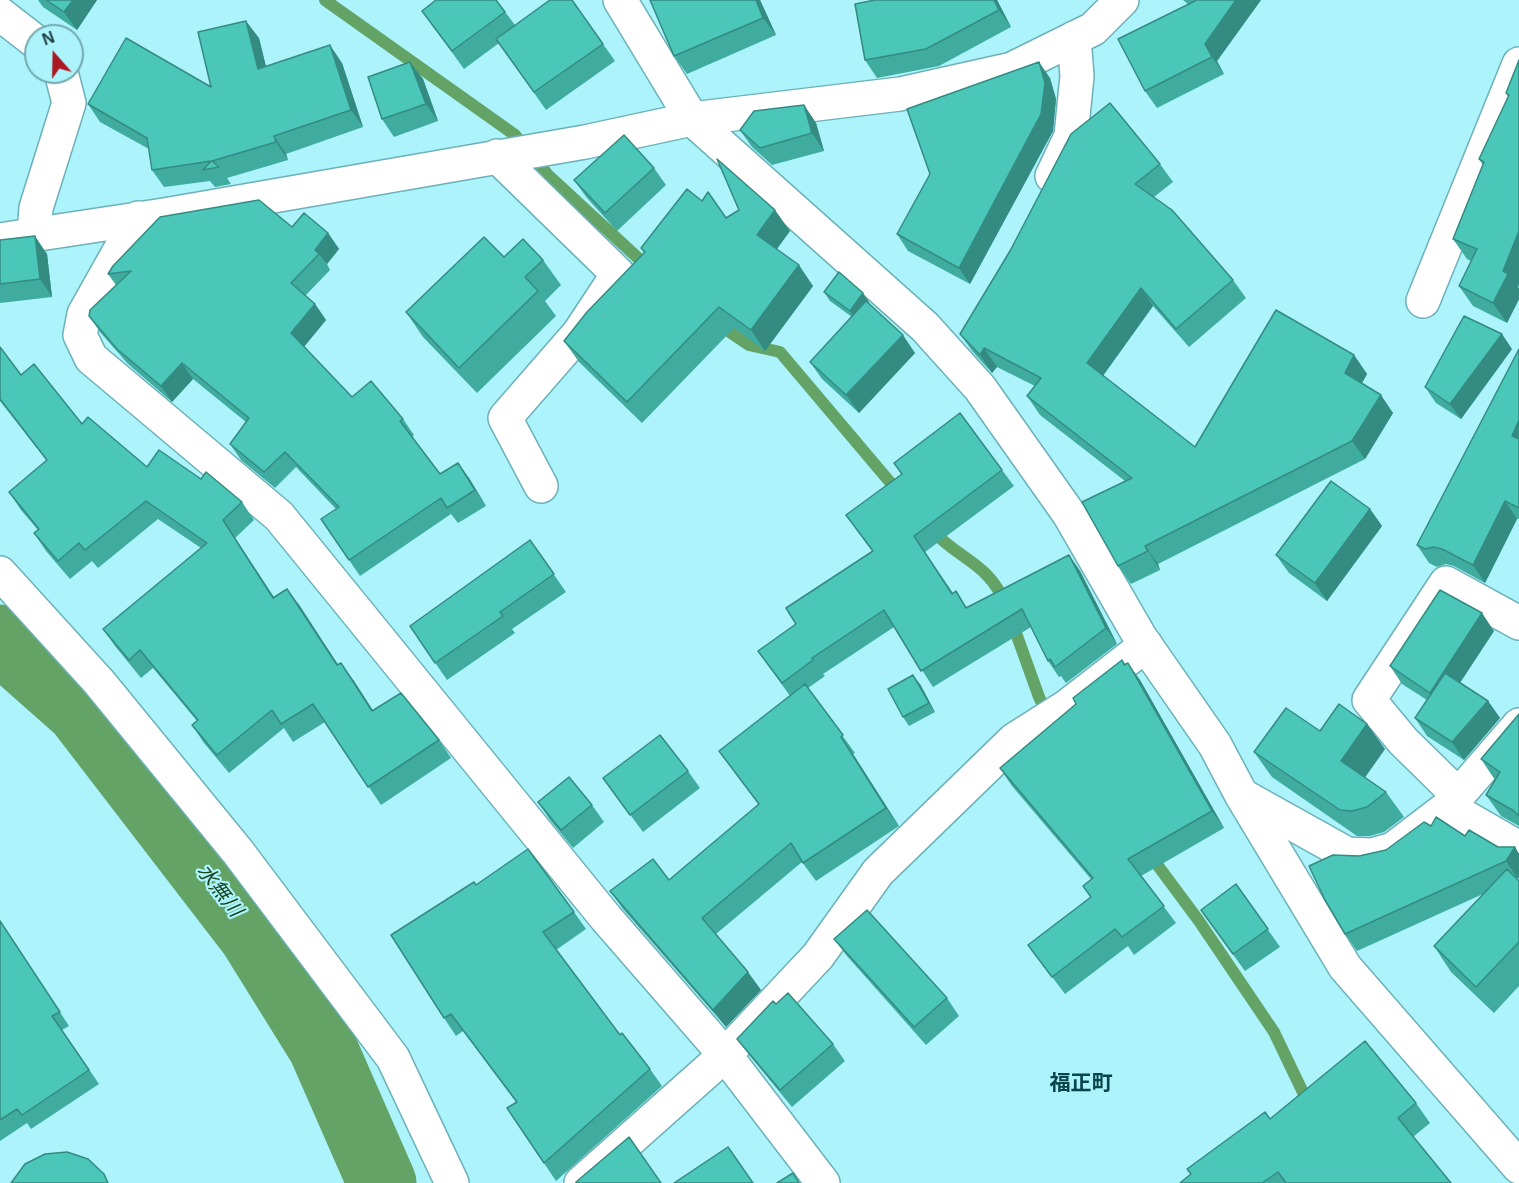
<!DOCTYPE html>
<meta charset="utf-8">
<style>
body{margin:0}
#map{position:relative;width:1519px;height:1183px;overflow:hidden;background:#acf3fb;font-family:Arial,sans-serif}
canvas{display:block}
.north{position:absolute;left:24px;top:24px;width:60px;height:60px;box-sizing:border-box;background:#acf3fb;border:2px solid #73a9af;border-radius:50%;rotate:340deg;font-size:16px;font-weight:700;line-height:24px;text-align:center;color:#1d3a3d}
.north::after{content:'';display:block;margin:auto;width:21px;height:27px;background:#ab1722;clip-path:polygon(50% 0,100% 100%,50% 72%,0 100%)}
</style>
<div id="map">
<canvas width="1519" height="1183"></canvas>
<div class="north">N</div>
</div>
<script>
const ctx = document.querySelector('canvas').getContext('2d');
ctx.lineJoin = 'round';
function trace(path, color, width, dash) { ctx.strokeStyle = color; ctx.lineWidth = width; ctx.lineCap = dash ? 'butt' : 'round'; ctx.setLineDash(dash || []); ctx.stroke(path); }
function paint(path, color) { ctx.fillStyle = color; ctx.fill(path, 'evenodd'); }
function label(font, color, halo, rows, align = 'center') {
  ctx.font = font + ' Arial,"Noto Sans JP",sans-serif'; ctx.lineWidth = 4.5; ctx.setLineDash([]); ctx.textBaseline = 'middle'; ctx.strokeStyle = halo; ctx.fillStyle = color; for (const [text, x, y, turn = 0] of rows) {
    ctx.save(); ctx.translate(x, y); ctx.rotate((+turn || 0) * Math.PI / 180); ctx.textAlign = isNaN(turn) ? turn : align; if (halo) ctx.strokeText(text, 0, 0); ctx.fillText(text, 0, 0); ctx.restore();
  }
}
trace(new Path2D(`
 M325 0 515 135 549 176 651 270
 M718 324 749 345 780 352 900 494
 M932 530C959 560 990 563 1006 606
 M1012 622 1039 697 1049 718
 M1150 855 1199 921 1274 1032 1309 1105`), '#64a366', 12);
trace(new Path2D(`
 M0 639 80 710 253 935 322 1046 382 1183`), '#64a366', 69);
const minor = new Path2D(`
 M620 0 692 119 925 327 980 388 1069 514 1140 637 1215 745 1242 796 1345 967 1519 1167
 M0 14 36 42
 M497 156 618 274 579 333 505 418 541 486
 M1052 176 1071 136 1077 76 1074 38
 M138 218 84 314 80 335 91 358 279 516 606 918 725 1055 818 956 878 872 1014 740 1066 707 1146 645
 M34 235 36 208 69 103 61 72
 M0 240 164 215 585 142 692 119 900 94 1012 69 1093 29 1122 0
 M1423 301 1519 64
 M0 573 99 682 238 852 393 1058 452 1183
 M1519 725 1448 807 1519 848
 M1458 795 1403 741 1369 700 1446 583 1519 623
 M1243 796 1347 854 1372 855 1393 849 1448 807
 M581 1183 725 1055 823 1183`);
trace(minor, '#6cb1b9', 36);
trace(minor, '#fff', 33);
paint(new Path2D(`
 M38 0H97L77 30 43 7Z
 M496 0 515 25 572 0 615 61 546 110 499 43 464 69 422 11Z
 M650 0H760L776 35 687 74 674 56Z
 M875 0H997L1011 27 939 66 877 78 865 60Z
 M1183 0H1261L1217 61 1224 74 1157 108 1145 91 1188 4Z
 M259 38 266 67 342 63 363 127 286 154 288 160 227 178 231 184 215 187 210 181 164 187 152 170 149 149 100 122 88 104 211 87Z
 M1519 60V284L1518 287 1519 289V299L1507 323 1473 306 1459 286 1471 261 1467 259 1453 239 1483 165 1479 159 1508 97 1506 93Z
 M410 62 423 79 438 121 394 137 382 119Z
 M1050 78 1056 99 1053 131 970 284 908 251 897 234Z
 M804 105 816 123 824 151 772 165 752 147 740 130Z
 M1160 164 1173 182 1154 197 1233 280 1246 298 1189 347 1153 306 1103 376 1195 447 1354 355 1367 374 1362 383 1393 413 1365 459 1158 564 1160 570 1131 584 1118 566 1125 481 1040 415 1027 396 1035 386 997 367 992 373 973 352 960 334 1010 251Z
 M654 168 666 185 617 231 587 198 574 180Z
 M702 201 726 218 790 231 776 249 813 286 765 351 734 328 642 423 579 362 564 341 644 253 641 248Z
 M292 227 328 233 339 249 327 264 330 270 305 296 315 304 326 320 304 347 352 397 403 419 414 435 412 437 440 474 469 478 486 506 458 523 451 514 360 576 321 519 336 509 296 467 275 488 241 460 230 444 246 422 193 379 172 402 128 364 100 332 89 316 116 285 108 274Z
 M0 240 47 254 52 297 0 303Z
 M504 257 543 260 561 285 545 301 556 316 477 393 423 337 406 312Z
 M824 292 869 302 868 303 915 353 859 413 822 379 810 362 852 317 830 301Z
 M0 347 21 375 82 424 147 467 201 479 242 502 254 520 235 538 274 597 287 589 338 665 354 681 373 711 439 740 451 758 381 805 325 722 293 742 284 728 229 773 204 743 192 725 197 721 153 668 141 678 115 646 103 629 201 548 158 519 98 568 92 561 70 579 46 551 34 533 38 530 21 510 9 492 47 461 0 401Z
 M1512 349 1461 419 1436 403 1425 387Z
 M1519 349V519H1517L1485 583 1454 566 1446 564 1437 567 1429 563 1417 545Z
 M894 463 1002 470 1014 486 925 552 953 593 967 607 1069 555 1080 571 1117 644 1066 683 1061 676 1059 677 1048 661 1031 627 933 687 894 627 823 674 825 676 808 688 855 753 853 754 899 826 816 881 802 862 716 934 761 990 726 1027 623 909 610 891 669 880 759 805 719 751 790 696 758 651 796 624 872 551 846 515 902 475Z
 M1370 509 1382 526 1327 601 1289 573 1276 555Z
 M530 540 566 592 512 629 515 633 447 680 410 626Z
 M1494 631 1460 683 1488 701 1500 718 1464 760 1427 736 1415 718 1427 700 1402 684 1390 666Z
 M1122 660 1140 680 1224 828 1141 876 1176 923 1134 955 1128 946 1065 994 1028 945 1091 897 1083 886 1091 879 1012 786 1000 768 1076 704Z
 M920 684 935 712 909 726 903 717Z
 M1519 714V826L1501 816 1486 795 1495 780 1481 759Z
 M1320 731 1385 749 1365 777 1386 792 1404 817 1384 832 1370 836H1357L1272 777 1254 752Z
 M688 771 700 788 643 832 603 778Z
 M538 802 592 805 604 822 573 848 550 820Z
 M1431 826 1498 847H1515L1519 854V877L1517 879 1519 881V986L1494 1013 1451 972 1434 946 1483 894 1357 951 1345 934 1359 856 1386 850Z
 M1236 884 1280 947 1245 971 1201 910Z
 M476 885 574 912 586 929 556 950 620 1035 650 1069 662 1086 556 1181 507 1108 516 1102 463 1031 456 1036 444 1018Z
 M0 920 69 1026 62 1030 99 1084 31 1129 27 1123 0 1141Z
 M834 939 947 998 959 1016 926 1045 847 956Z
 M776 1004 833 1044 845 1061 792 1107 750 1056 737 1039Z
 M1416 1103 1430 1123 1413 1137 1451 1183H1180L1270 1119Z`), '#40ab9f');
paint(new Path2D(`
 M73 0H97L77 30 64 12Z
 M756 0H760L776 35 763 18Z
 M994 0H997L1011 27 999 10Z
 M1236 0H1261L1217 61 1224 74 1212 57 1205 44Z
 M246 21 259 38 271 87 258 69Z
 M330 45 342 63 363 127 351 110Z
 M410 62 423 79 438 121 426 104Z
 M1039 62 1050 78 1056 99 1053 131 970 284 959 268Z
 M804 105 816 123 824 151 812 133Z
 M274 136 286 154 288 160 276 142Z
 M775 210 790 231 772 256 757 235Z
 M1519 231V284L1518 287 1519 289V299L1507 323 1493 303 1503 271Z
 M328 233 339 249 327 264 319 254 315 250Z
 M35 236 47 254 52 297 40 279Z
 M799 265 813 286 765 351 751 330Z
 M1141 288 1153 306 1099 381 1087 363Z
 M863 293 869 302 856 320 850 311Z
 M315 304 326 320 302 349 291 333Z
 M1502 334 1512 349 1461 419 1450 404Z
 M903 335 915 353 859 413 846 395Z
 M984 348 997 367 992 373 980 355Z
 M1354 355 1367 374 1357 392 1345 373Z
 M182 363 193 379 172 402 161 386Z
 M1381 395 1393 413 1365 459 1352 441Z
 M1519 420V446L1512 436Z
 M458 463 469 478 486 506 475 490Z
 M1505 501 1517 519 1485 583 1473 565Z
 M1370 509 1382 526 1327 601 1315 583Z
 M223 520 235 538 286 616 273 598Z
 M1145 546 1158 564 1160 570 1148 551Z
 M1069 555 1080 571 1117 644 1106 628Z
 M287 589 300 606 350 683 337 665Z
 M1482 613 1494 631 1442 710 1430 693Z
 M341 663 354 681 385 729 372 711Z
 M1128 663 1140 680 1224 828 1212 811Z
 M913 675 920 684 935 712 929 703Z
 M1488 701 1500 718 1464 760 1452 742Z
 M1367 724 1385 749 1359 786 1341 761Z
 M841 737 853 754 899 826 886 808Z
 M1515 847 1519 854V877L1518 879 1506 861Z
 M748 972 761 990 726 1027 713 1010Z`), '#348b82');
const building = new Path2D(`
 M46 0H73L64 12Z
 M436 0H496L505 12 452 51 422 11Z
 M550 0H572L603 44 534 92 496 39Z
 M650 0H756L763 18 674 56Z
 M875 0H994L999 10 926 49 865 60 855 4Z
 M1195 0H1236L1205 44 1212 57 1145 91 1118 39 1195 1Z
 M246 21 258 69 330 45 351 110 274 136 276 142 212 161 219 167 203 170 211 161 152 170 147 138 88 104 126 38 211 87 198 32Z
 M1519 60V231L1503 271 1508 274 1493 303 1459 286 1477 249 1453 239 1484 162 1479 159 1509 95 1506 93Z
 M410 62 426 104 382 119 368 77Z
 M1039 62 1045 83 1041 114 959 268 897 234 930 174 907 109Z
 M1110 103 1160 164 1135 184 1172 210 1233 280 1176 329 1141 288 1087 363 1195 447 1276 310 1354 355 1345 373 1381 395 1352 441 1145 546 1148 551 1118 566 1082 502 1132 478 1027 396 1041 378 984 348 980 355 960 334 1010 251 1071 134Z
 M804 105 812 133 760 148 740 130 754 111Z
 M624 135 654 168 605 213 574 180Z
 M717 159 775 210 757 235 799 265 751 330 719 307 627 402 564 341 587 312 645 252 641 248 687 189 702 201 708 192 726 218 739 210Z
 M259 200 292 227 304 213 328 233 315 250 319 254 291 283 315 304 291 333 352 397 371 381 403 419 400 421 440 474 458 463 475 490 447 508 441 498 349 560 321 519 339 507 285 452 264 472 230 444 249 418 182 363 161 386 117 349 89 316 90 310 131 271 108 274 113 266 160 217Z
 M35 236 40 279 0 284V240Z
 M484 237 504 257 523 239 543 260 525 277 538 291 459 368 406 312Z
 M839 272 863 293 850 311 824 292Z
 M866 301 903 335 846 395 810 362Z
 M1464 316 1502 334 1450 404 1425 387Z
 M0 347 21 375 34 364 82 424 88 417 147 467 159 450 201 479 206 472 242 502 223 520 273 598 287 589 337 665 341 663 372 711 401 693 439 740 368 787 313 704 281 724 272 710 217 755 192 725 198 720 140 650 129 660 103 629 207 543 146 501 85 550 79 543 58 561 34 533 39 529 9 492 47 460 0 399Z
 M1519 349V420L1512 436 1519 439V508L1505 501 1473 565 1442 549 1433 547 1425 549 1417 545Z
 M960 413 1002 470 914 536 952 594 956 591 966 608 1069 555 1106 628 1055 667 1050 659 1048 661 1022 609 921 671 884 610 812 658 813 660 782 683 758 651 796 624 786 608 873 551 846 515 902 474 894 463Z
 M1331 481 1370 509 1315 583 1276 555Z
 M530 540 554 574 500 612 503 616 435 663 410 626Z
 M1440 590 1482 613 1430 693 1390 666Z
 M1122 660 1124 665 1128 663 1212 811 1128 859 1164 906 1122 937 1115 929 1052 977 1028 945 1091 897 1083 886 1093 878 1000 768 1076 704 1073 698Z
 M1445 673 1488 701 1452 742 1415 718Z
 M913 675 929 703 903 717 888 689Z
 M805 684 843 735 841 737 886 808 803 863 791 843 702 918 748 972 713 1010 610 891 653 859 669 880 759 804 719 751Z
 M1339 704 1367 724 1341 761 1386 792 1367 807 1352 811 1340 810 1254 752 1286 708 1320 731Z
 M1519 714V816L1514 811 1486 795 1500 772 1481 759Z
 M660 735 688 771 630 815 603 778Z
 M569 777 592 805 561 830 538 802Z
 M1436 817 1465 836 1469 830 1498 847H1515L1506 861 1345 934 1325 900 1309 866 1333 855 1359 856 1386 850 1424 822 1431 826Z
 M528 849 574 912 543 932 620 1035 622 1033 650 1069 544 1163 507 1108 517 1102 451 1014 444 1018 391 935 474 882 476 885Z
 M1507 869 1519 881V942L1476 987 1434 946Z
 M1236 884 1268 929 1233 954 1201 910Z
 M867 910 947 998 914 1027 834 939Z
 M0 921 60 1012 52 1016 89 1070 22 1115 17 1109 0 1120Z
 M788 993 833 1044 780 1090 737 1039 773 1001 776 1004Z
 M1365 1041 1416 1103 1398 1118 1451 1183H1286L1278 1172 1262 1183H1180L1191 1174 1187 1169 1265 1112 1270 1119Z
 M629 1137 661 1183H576V1182Z
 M728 1147 753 1183H674Z
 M67 1152 88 1159 104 1174 108 1183H11L25 1164 45 1154Z
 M793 1173 799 1183H777Z`);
paint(building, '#4bc7b9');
trace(building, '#348b82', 1.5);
label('italic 20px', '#17441b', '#acf3fb', [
 ["水無川",219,891,52]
]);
label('bold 21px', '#084449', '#acf3fb', [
 ["福正町",1081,1084]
]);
</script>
